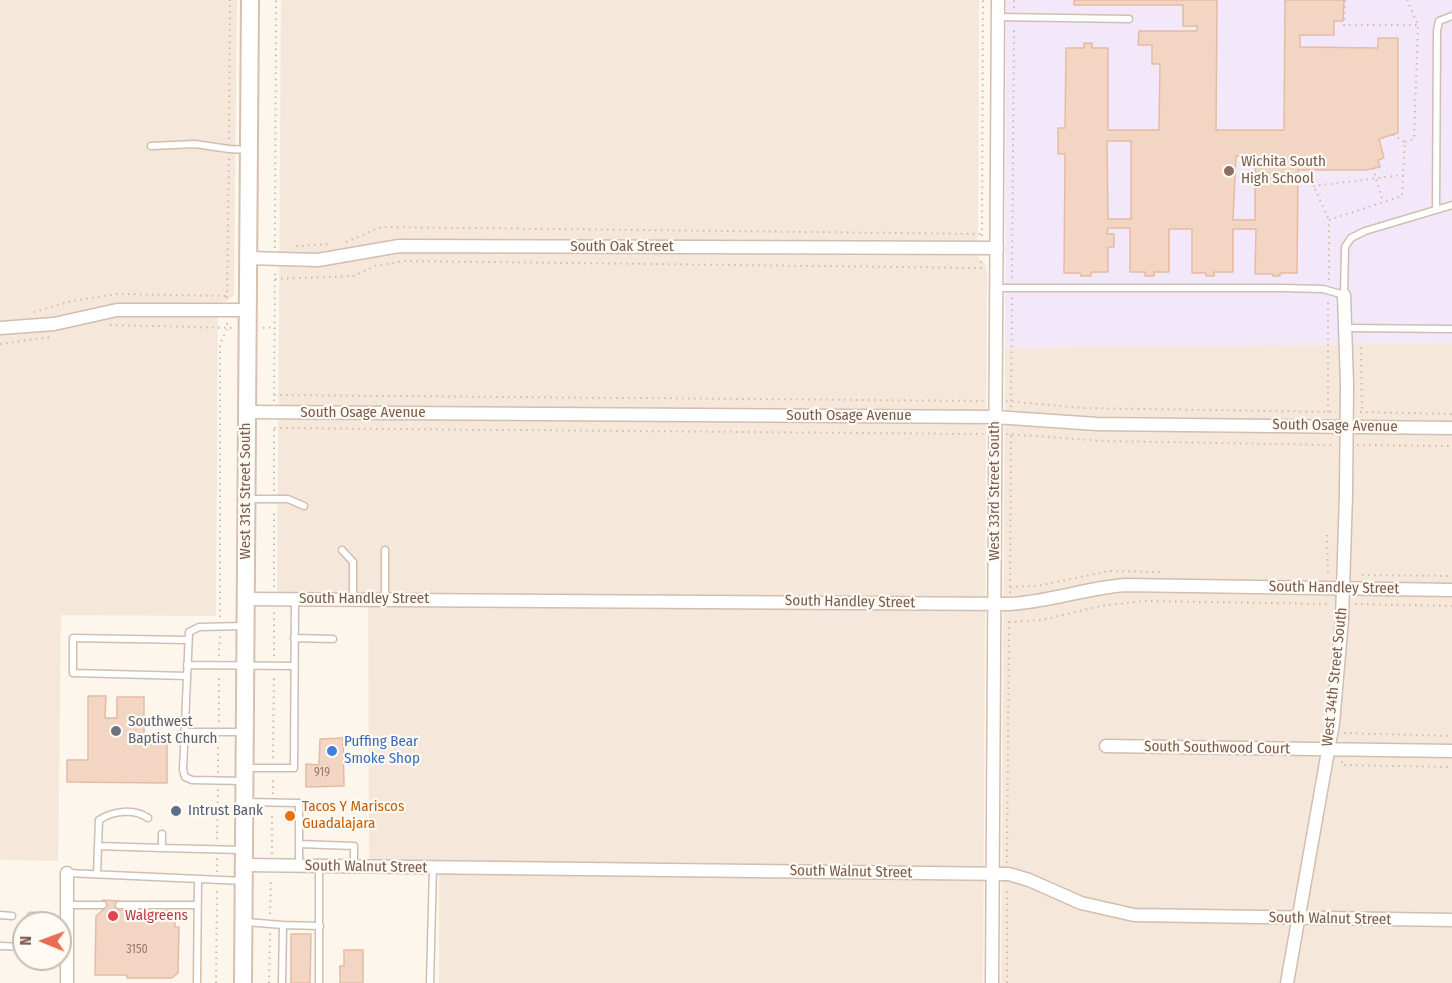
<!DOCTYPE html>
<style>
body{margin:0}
#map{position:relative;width:1452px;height:983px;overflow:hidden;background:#fdf6ec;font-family:"Fira Sans Condensed",sans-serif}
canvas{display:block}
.north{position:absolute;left:12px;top:911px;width:60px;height:60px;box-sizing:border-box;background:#fffaf3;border:2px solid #cabbb1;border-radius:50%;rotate:271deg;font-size:16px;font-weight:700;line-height:24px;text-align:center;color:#7a5c4d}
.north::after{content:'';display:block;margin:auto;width:21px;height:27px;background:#e76f51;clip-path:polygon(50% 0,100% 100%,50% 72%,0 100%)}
</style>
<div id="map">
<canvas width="1452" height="983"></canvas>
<div class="north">N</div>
</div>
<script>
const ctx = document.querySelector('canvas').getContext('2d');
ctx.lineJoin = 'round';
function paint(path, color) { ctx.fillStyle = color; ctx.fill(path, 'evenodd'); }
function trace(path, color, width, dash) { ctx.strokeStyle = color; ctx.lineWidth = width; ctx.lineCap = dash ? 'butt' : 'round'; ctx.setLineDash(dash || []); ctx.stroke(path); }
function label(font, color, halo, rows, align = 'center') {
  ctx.font = font + ' "Fira Sans Condensed",sans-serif'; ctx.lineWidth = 4.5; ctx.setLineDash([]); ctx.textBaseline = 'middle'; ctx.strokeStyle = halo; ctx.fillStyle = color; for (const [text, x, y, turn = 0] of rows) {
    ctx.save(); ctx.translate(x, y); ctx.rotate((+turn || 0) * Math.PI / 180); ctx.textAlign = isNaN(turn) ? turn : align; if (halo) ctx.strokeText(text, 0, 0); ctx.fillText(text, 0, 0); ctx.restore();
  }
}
paint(new Path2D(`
 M0 0H237L234 295 227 301 218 303 216 616 61 615 58 861 0 860Z
 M281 0H979L978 258 985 263 987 273 983 983H439V860L369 859 368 592H277Z
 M1452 343V983H1001L1005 348Z`), '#f5e8da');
paint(new Path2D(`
 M1006 0H1452V343L1005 348Z`), '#f3e8fa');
const building = new Path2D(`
 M1074 0H1217L1216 130H1284L1285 0H1344L1343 21H1334V35H1300V47L1378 48V38H1398V133L1379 139 1384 158 1378 160 1380 167 1366 170H1298L1297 273H1280V276H1273V274H1255L1256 229H1233V272H1214V276H1206V273H1192V229H1169V272H1154V276H1145V272H1130V228H1108L1107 234H1114V247H1108V272H1091V276H1081L1080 273H1064L1065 154H1058V128H1065L1066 48H1084V43H1092V48H1108V130H1159L1160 64H1152V45H1138L1139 31H1197V26H1183V5H1074ZM1107 141H1131V219H1108ZM1236 156H1255V220H1233Z
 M88 696H106L105 718H117V697H144V743H167V783L67 782V760H88Z
 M343 738 344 786 306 787V764L319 765 320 739Z
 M103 900 119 901V910L176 911 175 927H179L178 973 172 978H127V975H95L96 916 103 910Z
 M291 934H311L310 983H291Z
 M344 950H363V983H340V966H344Z`);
paint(building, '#f3d5c3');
trace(building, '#e6bba3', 1.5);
const lane = new Path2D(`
 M998 17 1129 19
 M151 146 195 144 229 149 248 150
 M1436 210 1437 31 1439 21 1452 16
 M996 288H1282L1323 289 1344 295 1345 247 1351 238 1365 231 1452 205
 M1346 328 1452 329
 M246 499H288L304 506
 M342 550 353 562V600
 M385 599V550
 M294 638 333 639
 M187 665 294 666
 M187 676 73 673V638L188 640
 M184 732H244
 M245 768H294L295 599
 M244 781 192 780 185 777 183 770 189 632 199 627 245 626
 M245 802 299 803V866
 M299 844 354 846V866
 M98 846 162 848V834
 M162 848 242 850
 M319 866V983
 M67 873 244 881
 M97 874 99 820C113 811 134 808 148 818
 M68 905H103
 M119 905H197
 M0 915 12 916
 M31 916 44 917V923
 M246 922 283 925 282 983
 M283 925 320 926
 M0 946 24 947
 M197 983 198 879
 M430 983 433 867`);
const street = new Path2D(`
 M248 258 318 260 399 246 997 248
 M0 328 54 324 117 310H247
 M247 412 995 417 1097 424 1452 428
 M245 599 1009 604C1049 602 1086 588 1125 585L1452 590
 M1106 746 1452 751
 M244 865 1009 874 1029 880 1081 903 1134 915 1452 920
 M67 983V873
 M992 983 998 0
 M1287 983 1333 723 1342 619 1346 494 1347 384 1344 295`);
const secondary = new Path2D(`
 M243 983 250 0`);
trace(lane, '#d1beb0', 9);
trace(street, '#d1beb0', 15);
trace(secondary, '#d6c0b0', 20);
trace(new Path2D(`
 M1345 0 1344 25H1418
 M1014 8V0
 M229 139 230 0
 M1405 142 1414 139 1418 25 1407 0
 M1373 168 1383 202
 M1310 178 1329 220
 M1313 186 1403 175
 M982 236 983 0
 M346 242 381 227 983 234
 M296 246 332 244
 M275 248 276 0
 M1012 278 1014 26
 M275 279 354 276 375 266 405 261 981 268V260
 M1329 280V220L1402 196 1405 142 1392 134
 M227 298 229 156
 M34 312 72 301 117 294 227 296
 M110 325 233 328
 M263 328 275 327
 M0 344 51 337
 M1361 347 1362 412
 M274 395 983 401
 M274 401 275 272
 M1006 401 1081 408 1336 412
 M1011 407 1012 296
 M1328 412V301
 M1360 412 1452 414
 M274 428 983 434
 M1006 434 1104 441 1333 445
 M1357 445 1452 446
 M274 491V428
 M1327 535 1328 575
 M1362 575 1452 576
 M274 587V509
 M1010 587 1037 586 1109 571 1164 572
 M1010 593 1011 434
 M1355 604 1452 606
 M220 617V344L227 329V321
 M1009 622 1042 620 1101 606 1144 601 1331 604
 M219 656 220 635
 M274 656V611
 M219 722V674
 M1344 733 1452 736
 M273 758 274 674
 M1342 761V765L1452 767
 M218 773V740
 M273 794V776
 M217 839 218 788
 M272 854V812
 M1007 863 1009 617
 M217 872V857
 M270 914 271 878
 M216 983 217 890
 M269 983 270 932
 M1007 983V887`), '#d9b8a5', 2, [1.5, 4.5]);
trace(lane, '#fff', 6);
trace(street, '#fff', 12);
trace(secondary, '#fff', 16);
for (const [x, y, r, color] of [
 [1229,171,6,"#8d6e63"],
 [116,731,6,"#6b7280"],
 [332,751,6,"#3f7fe0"],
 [176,811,6,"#5c6f8a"],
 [290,816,6,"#e8710a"],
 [113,916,6,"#e0444e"]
]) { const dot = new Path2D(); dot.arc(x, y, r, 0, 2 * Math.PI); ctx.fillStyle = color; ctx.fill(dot); trace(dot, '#fffaf3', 2); }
label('12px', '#987a6a', null, [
 ["919",322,773],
 ["3150",137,950]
]);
label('15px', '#785e54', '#fffaf3', [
 ["Wichita South",1241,162],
 ["High School",1241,179]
], 'left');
label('15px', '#7a5c4d', '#fffaf3', [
 ["South Oak Street",622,247],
 ["South Osage Avenue",363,413],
 ["South Osage Avenue",849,416],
 ["South Osage Avenue",1335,426,1],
 ["West 31st Street South",246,491,-90],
 ["West 33rd Street South",995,491,-90],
 ["South Handley Street",1334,588,1],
 ["South Handley Street",364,599],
 ["South Handley Street",850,602,1],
 ["West 34th Street South",1335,677,-84],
 ["South Southwood Court",1217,748,1],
 ["South Walnut Street",366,867,1],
 ["South Walnut Street",851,872,1],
 ["South Walnut Street",1330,919,1]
]);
label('15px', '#5b616d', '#fffaf3', [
 ["Southwest",128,722],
 ["Baptist Church",128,739]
], 'left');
label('15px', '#366cbe', '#fffaf3', [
 ["Puffing Bear",344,742],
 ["Smoke Shop",344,759]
], 'left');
label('15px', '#c56008', '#fffaf3', [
 ["Tacos Y Mariscos",302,807],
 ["Guadalajara",302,824]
], 'left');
label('15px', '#4e5e75', '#fffaf3', [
 ["Intrust Bank",188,811]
], 'left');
label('15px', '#be3a42', '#fffaf3', [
 ["Walgreens",125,916]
], 'left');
</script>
